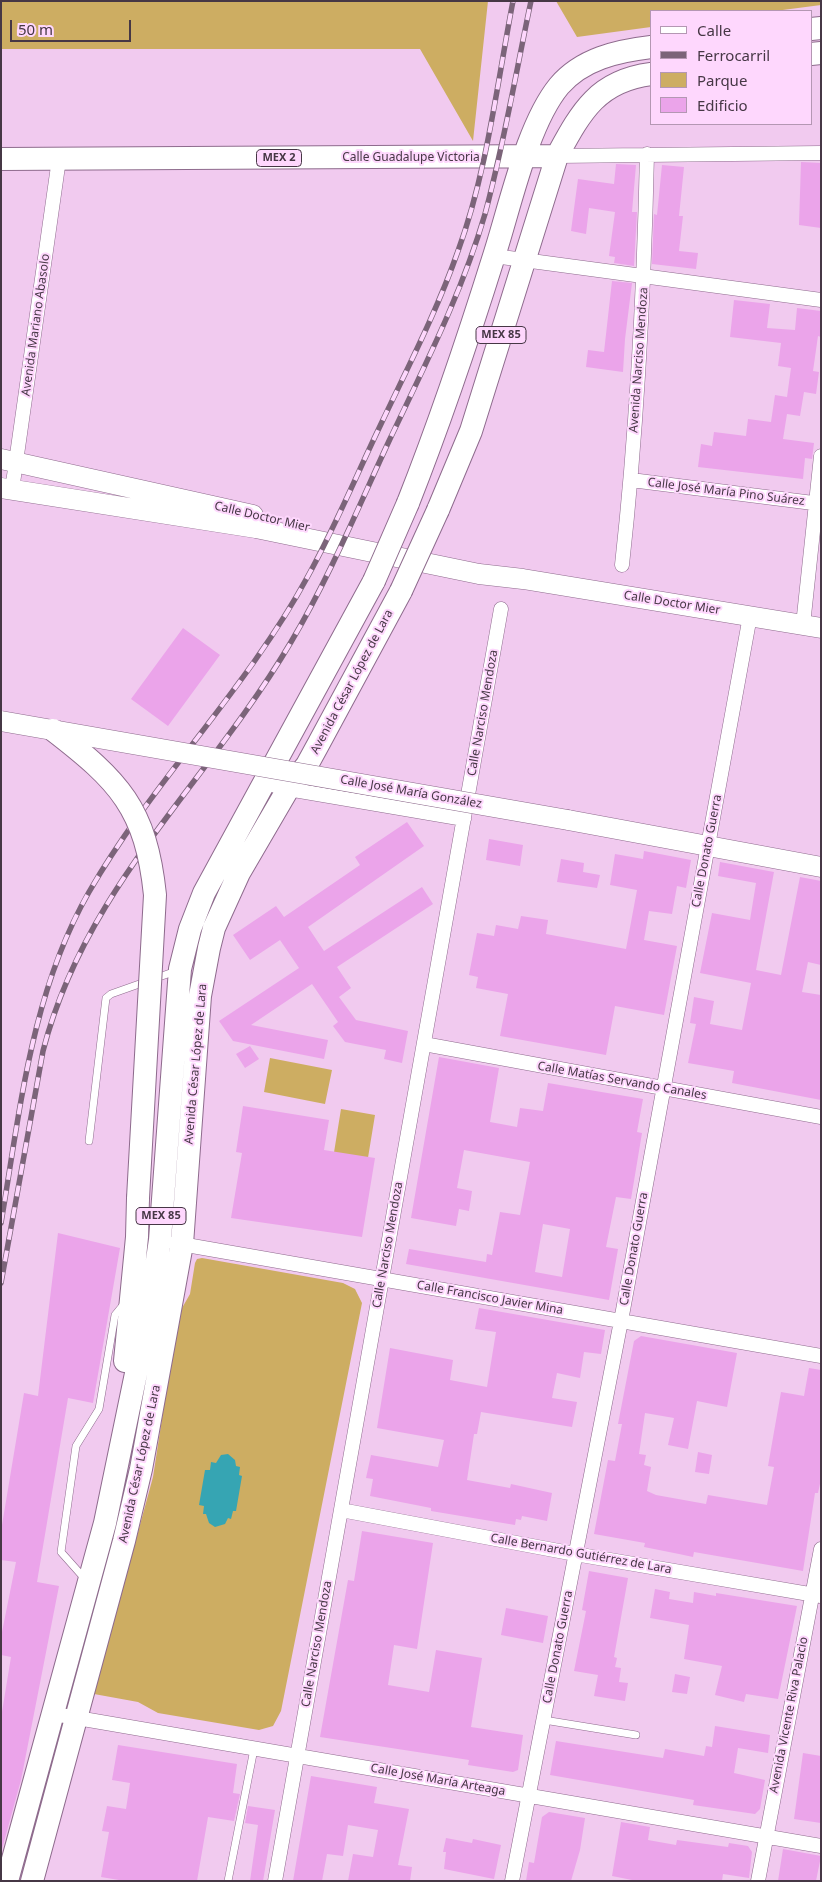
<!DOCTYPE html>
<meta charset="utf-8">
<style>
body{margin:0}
#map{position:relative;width:822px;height:1882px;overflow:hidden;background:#f1caef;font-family:"Noto Sans",sans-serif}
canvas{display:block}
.frame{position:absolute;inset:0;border:2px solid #463745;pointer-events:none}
.legend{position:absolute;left:650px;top:10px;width:162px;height:115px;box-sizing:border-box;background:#fed7fd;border:1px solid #b497b3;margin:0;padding:6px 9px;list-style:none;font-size:15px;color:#463745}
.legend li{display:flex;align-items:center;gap:10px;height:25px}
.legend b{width:25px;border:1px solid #b497b3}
.scale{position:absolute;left:10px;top:20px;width:121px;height:22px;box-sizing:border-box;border:2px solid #463745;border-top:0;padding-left:6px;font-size:15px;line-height:18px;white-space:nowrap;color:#463745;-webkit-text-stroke:4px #fed7fd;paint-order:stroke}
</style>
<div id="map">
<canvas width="822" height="1882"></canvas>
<div class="frame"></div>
<ul class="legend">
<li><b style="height:6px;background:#fff"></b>Calle</li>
<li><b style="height:6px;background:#7b6479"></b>Ferrocarril</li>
<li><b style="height:14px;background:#cdad62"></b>Parque</li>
<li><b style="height:14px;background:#eba4ea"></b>Edificio</li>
</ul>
<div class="scale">50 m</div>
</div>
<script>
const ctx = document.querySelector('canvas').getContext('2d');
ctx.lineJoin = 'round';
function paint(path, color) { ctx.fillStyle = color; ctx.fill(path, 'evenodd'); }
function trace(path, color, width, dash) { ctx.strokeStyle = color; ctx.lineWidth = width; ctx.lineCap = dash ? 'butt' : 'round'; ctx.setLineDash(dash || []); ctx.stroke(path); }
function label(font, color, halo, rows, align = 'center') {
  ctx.font = font + ' "Noto Sans",sans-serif'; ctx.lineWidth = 4; ctx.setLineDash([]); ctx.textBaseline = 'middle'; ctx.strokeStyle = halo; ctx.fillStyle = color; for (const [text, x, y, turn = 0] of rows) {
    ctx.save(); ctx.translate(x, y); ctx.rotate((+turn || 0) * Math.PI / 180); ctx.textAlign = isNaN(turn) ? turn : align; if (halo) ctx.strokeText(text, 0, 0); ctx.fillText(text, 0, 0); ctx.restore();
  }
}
paint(new Path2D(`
 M1 1H488L473 141 420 49H1Z
 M556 1H821V5L775 11H651V27L577 37Z
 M270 1058 332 1070 325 1104 264 1092Z
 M341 1109 375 1115 365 1176 331 1171Z
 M202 1258 343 1283 355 1289 362 1303 281 1711 273 1726 259 1730 158 1713 138 1702 94 1694 153 1477 178 1315 190 1294 195 1263 197 1259Z`), '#cdad62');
paint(new Path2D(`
 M228 1454 235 1460 236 1466 240 1467 239 1475 242 1476 236 1511H233L231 1519 228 1518 225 1524 215 1527 209 1523 206 1514H203L204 1506 199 1505 205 1470H210L211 1462 216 1463 221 1455Z`), '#36a5b3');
paint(new Path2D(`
 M801 162 821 163V228L799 225Z
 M616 164 636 165 632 212H637L634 266 614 263 615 257 609 256 615 212 589 208 586 234 571 231 578 179 614 184Z
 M662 165 684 167 679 216H683L679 251 698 253 696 269 652 264 654 214 657 215Z
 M612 281 632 283 625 339 623 372 586 367 588 350 604 352Z
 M734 300 770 304 767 328 795 330 797 308 821 311V337L818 336 813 371 819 372 816 394 804 392 800 416 787 414 783 439 814 443 812 459 805 458 803 479 698 467 701 444 712 446 714 432 746 436 748 419 771 422 775 395 787 397 791 368 778 366 781 343 730 337Z
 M183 628 220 655 168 726 131 699Z
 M407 822 424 846 308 927 324 951 422 887 433 904 337 967 351 988 339 997 356 1020 408 1031 402 1063 384 1059 386 1050 345 1042 333 1026 338 1022 312 984 251 1025 328 1040 324 1059 233 1041 219 1021 299 968 280 940 250 960 233 935 276 906 284 917 360 865 355 857Z
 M489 839 523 845 520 866 486 860Z
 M644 851 691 860 686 888 677 886 672 914 649 911 644 940 677 946 664 1015 615 1006 606 1055 500 1036 508 994 476 988 478 977 469 975 477 933 494 936 496 925 518 929 521 916 548 920 546 934 626 949 637 890 610 885 615 854 643 859Z
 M561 859 584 863 583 872 600 875 597 888 557 882Z
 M720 862 774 872 756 970 781 975 800 877 821 881V965L808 962 802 992 821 995V1100L732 1083 734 1071 688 1063 696 1024 690 1023 694 997 714 1001 710 1024 742 1030 751 983 700 973 712 913 750 920 756 883 718 876Z
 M250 1046 259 1059 245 1068 236 1054Z
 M439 1057 499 1068 490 1122 517 1127 520 1108 543 1111 548 1083 643 1099 637 1132 642 1133 631 1199 616 1197 606 1247 618 1249 609 1300 406 1264 409 1249 486 1262 487 1254 492 1255 500 1212 520 1215 530 1162 464 1150 457 1188 472 1191 469 1211 459 1209 456 1226 411 1218ZM543 1224 570 1229 562 1277 535 1272Z
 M243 1106 329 1120 324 1150 375 1158 362 1237 231 1218 242 1153 236 1152Z
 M58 1233 120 1248 93 1403 68 1398 37 1582 59 1586 21 1780 2 1849 1 1718 11 1657 1 1655V1637L16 1562 1 1560V1531L24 1393 38 1396Z
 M479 1308 605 1330 601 1354 584 1352 580 1378 557 1373 552 1398 577 1402 572 1427 481 1412 477 1434H474L467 1480 510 1488 511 1484 552 1493 547 1521 522 1516 521 1520 516 1519 515 1525 431 1511V1508L370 1496 373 1479 366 1478 371 1455 438 1467 444 1440 377 1428 390 1348 453 1360 450 1380 487 1387 496 1332 475 1329Z
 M641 1336 737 1353 727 1407 697 1401 688 1449 668 1445 674 1418 645 1413 639 1454 646 1455 644 1465 651 1467 647 1491 656 1495 706 1504 708 1495 767 1505 774 1467 768 1466 781 1392 804 1396 809 1368 821 1370V1479L818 1493H815L803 1571 694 1552 693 1557 679 1554 644 1547 645 1543 594 1534 608 1460 615 1461 622 1424H618L634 1341Z
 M698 1452 712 1455 709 1474 695 1472Z
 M362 1531 433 1543 417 1649 394 1645 388 1685 429 1692 436 1650 482 1658 471 1727 523 1735 518 1770 513 1772 468 1765 469 1760 320 1737 348 1580 354 1581Z
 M589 1571 628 1578 614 1657 617 1658 615 1667 621 1668 619 1682 628 1683 625 1701 594 1696 598 1675 574 1671 586 1611 582 1610Z
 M655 1589 670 1592 669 1599 693 1603 694 1592 716 1596V1593L797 1606 778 1699 746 1694 744 1702 715 1695 722 1666 684 1659 689 1625 650 1618Z
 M506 1608 548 1616 543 1643 501 1635Z
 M675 1674 690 1677 687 1694 672 1692Z
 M715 1726 770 1735 768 1753 738 1748 734 1773 765 1780 760 1809 755 1814 693 1805 694 1800 550 1775 556 1741 663 1758 665 1749 704 1756 706 1746 712 1747Z
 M118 1745 237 1764 233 1793 240 1794 234 1821 208 1817 197 1881H125L101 1877 109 1832 102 1831 107 1806 126 1809 130 1783 112 1780Z
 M803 1753 821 1756V1823L794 1819Z
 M311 1776 377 1787 374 1803 409 1809 398 1865 412 1867 410 1881H348L353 1854 373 1857 378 1830 348 1825 343 1856 327 1854 322 1881H293Z
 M248 1806 275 1810 263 1881H250L258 1825 245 1823Z
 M549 1812 585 1818 580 1850 571 1881H526L529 1862 534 1863 542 1817Z
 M621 1822 650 1827 648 1840 676 1845 677 1840 728 1847 729 1843 748 1846 752 1852 749 1878 723 1874 722 1881H637L612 1876Z
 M446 1838 472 1843 473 1839 501 1845 494 1879 444 1869 446 1852H443Z
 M783 1849 821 1856 816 1881H778Z`), '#eba4ea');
const service = new Path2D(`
 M89 1141 106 998 111 994 176 971
 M85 1579 61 1552 76 1446 99 1409 115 1315 124 1304
 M544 1720 636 1735
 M228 1881 254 1749`);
const minor = new Path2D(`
 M557 156 821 153
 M494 256 821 300
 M631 480 821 504
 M12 490 59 159
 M622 565C637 429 644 292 647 154
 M803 625 821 456
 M264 783 288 789 464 819
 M424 1044 821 1117
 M175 1243 821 1356
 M341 1510 575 1554 821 1596
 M54 1714 821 1846
 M275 1881 501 609
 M512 1881 621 1321 750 616
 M758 1881 821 1549`);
const secondary = new Path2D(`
 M1 459 253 515
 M1 488 256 528 479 574 523 579 821 628
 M568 820 821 867`);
const primary = new Path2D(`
 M811 29 821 28
 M811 54 821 53
 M1 159 557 156
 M408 503C440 422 468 339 494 256 510 207 527 125 559 86 582 59 617 51 651 47
 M438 510 471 431 557 156C581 112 597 81 651 74
 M125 1361 137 1237 138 1198
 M7 1881 105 1523 150 1306 160 1240 180 969 190 929 204 893 374 581
 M32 1881 124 1541 141 1469 182 1244 200 996 209 948 214 928 239 873 288 789 307 765 319 743 401 591`);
trace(service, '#8e6b8d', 8);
trace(minor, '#8e6b8d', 15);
trace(secondary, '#8e6b8d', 21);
trace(primary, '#8e6b8d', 24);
trace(service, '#fff', 7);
trace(minor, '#fff', 14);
trace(secondary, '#fff', 20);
trace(primary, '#fff', 22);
const rail = new Path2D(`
 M1 1223C20 1111 31 993 89 892 153 781 247 689 308 576 335 527 357 474 381 424 408 367 437 311 458 251 487 172 497 84 513 1
 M1 1283 43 1051C85 887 208 783 291 642 329 578 358 508 389 441 424 367 462 293 485 214 504 144 516 72 531 1`);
trace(rail, '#7b6479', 5.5);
trace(rail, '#fed7fd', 4, [11]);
const secondaryBridge = new Path2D(`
 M1 721 568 820`);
const primaryBridge = new Path2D(`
 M374 581 408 503
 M401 591 438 510
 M53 730C119 781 146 808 155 895L138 1198`);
trace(secondaryBridge, '#8e6b8d', 21, []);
trace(primaryBridge, '#8e6b8d', 24, []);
trace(secondaryBridge, '#fff', 20);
trace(primaryBridge, '#fff', 22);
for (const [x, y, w] of [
 [279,158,45],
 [501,335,50],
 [161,1216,50]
]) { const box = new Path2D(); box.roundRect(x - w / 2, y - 8.5, w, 17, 4); ctx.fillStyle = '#fed7fd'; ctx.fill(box); trace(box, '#463745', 1); }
label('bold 11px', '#463745', null, [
 ["MEX 2",279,158],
 ["MEX 85",501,335],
 ["MEX 85",161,1216]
]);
label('12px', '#463745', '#fed7fd', [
 ["Calle Guadalupe Victoria",411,158],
 ["Avenida Mariano Abasolo",36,325,-82],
 ["Avenida Narciso Mendoza",639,360,-86],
 ["Calle José María Pino Suárez",726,492,7],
 ["Calle Doctor Mier",262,517,13],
 ["Calle Doctor Mier",672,603,9],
 ["Avenida César López de Lara",352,682,-62],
 ["Calle Narciso Mendoza",483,713,-80],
 ["Calle José María González",411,792,10],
 ["Calle Donato Guerra",707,851,-79],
 ["Avenida César López de Lara",196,1064,-85],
 ["Calle Matías Servando Canales",622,1081,10],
 ["Calle Narciso Mendoza",388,1245,-80],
 ["Calle Donato Guerra",634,1249,-80],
 ["Calle Francisco Javier Mina",490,1298,10],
 ["Avenida César López de Lara",140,1464,-78],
 ["Calle Bernardo Gutiérrez de Lara",581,1554,10],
 ["Calle Narciso Mendoza",317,1644,-80],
 ["Calle Donato Guerra",558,1647,-79],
 ["Avenida Vicente Riva Palacio",789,1715,-79],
 ["Calle José María Arteaga",438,1780,10]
]);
</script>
